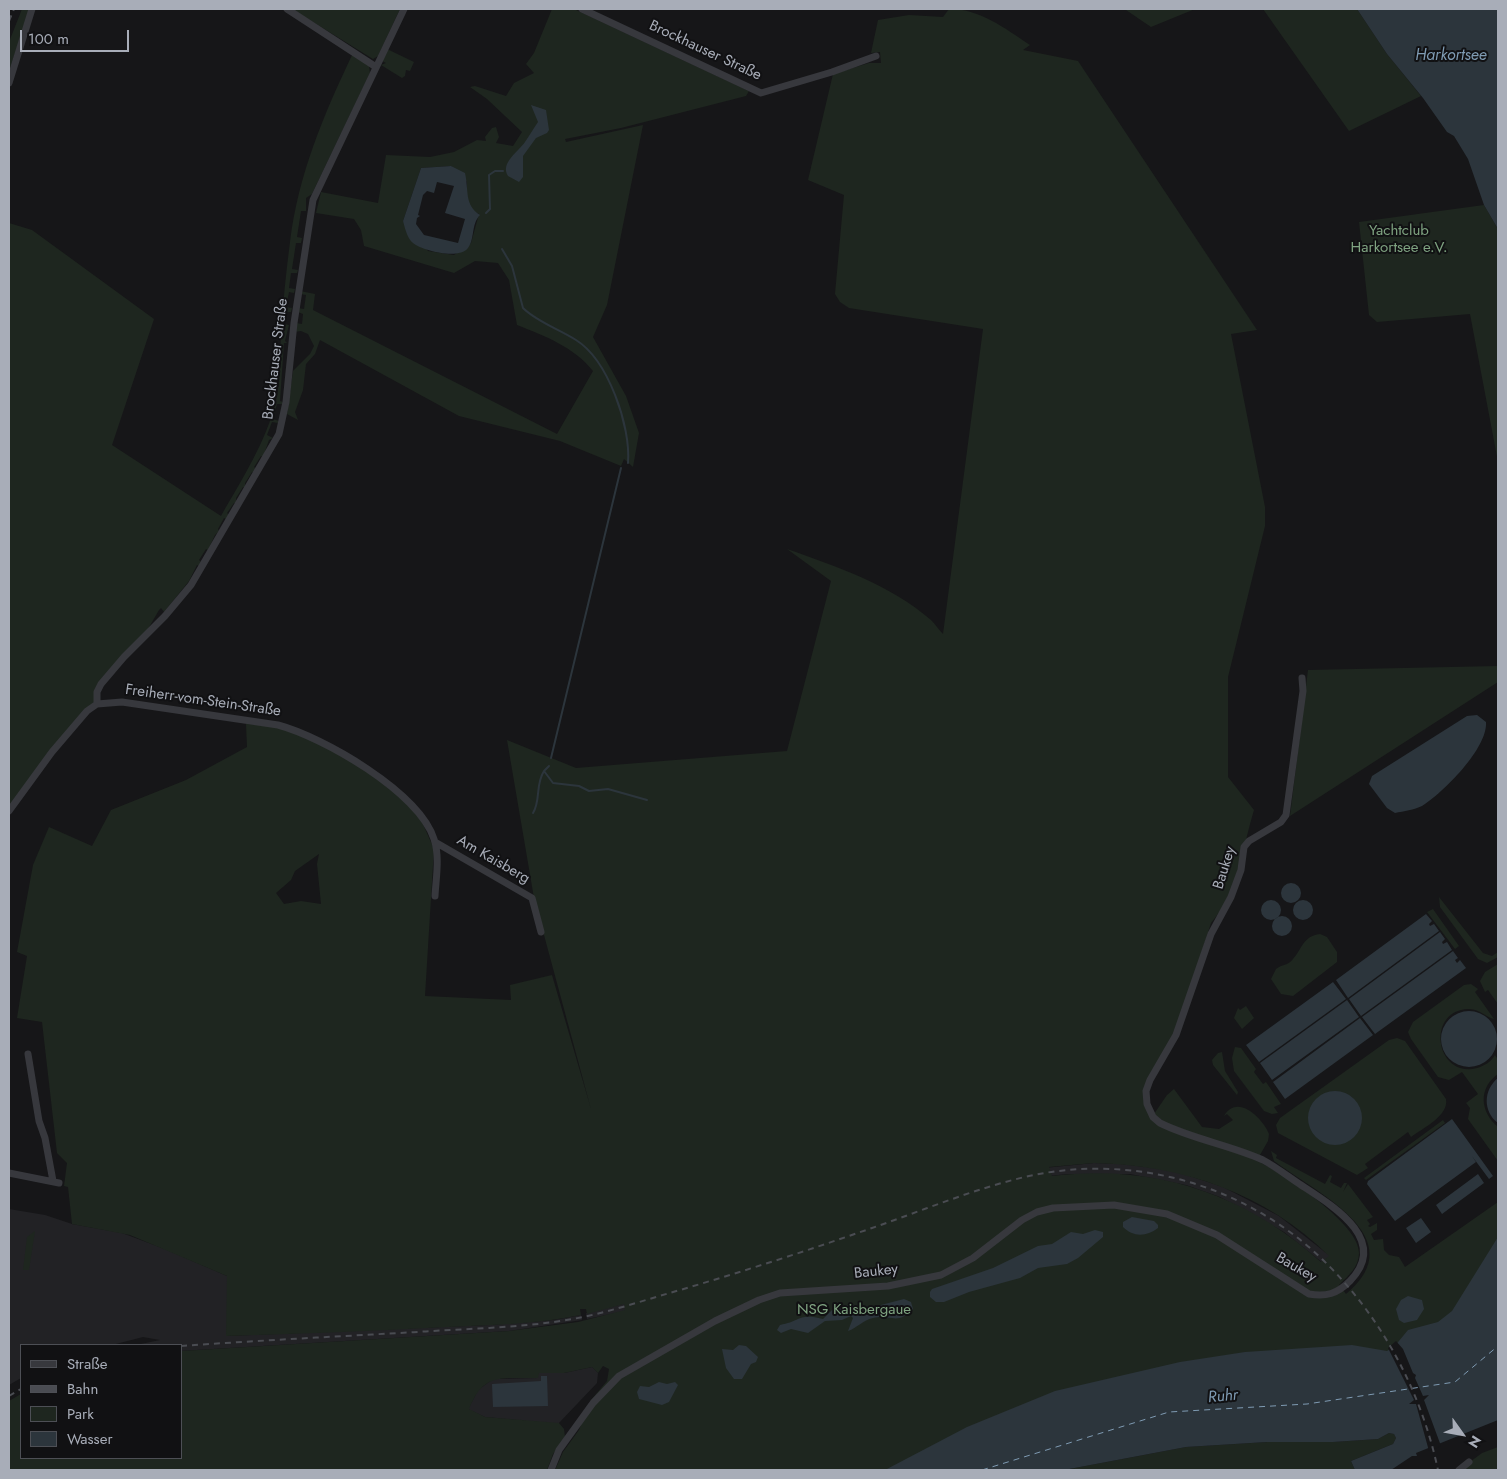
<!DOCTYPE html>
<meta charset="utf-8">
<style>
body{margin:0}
#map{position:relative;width:1507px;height:1479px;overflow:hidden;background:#161618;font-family:Jost,sans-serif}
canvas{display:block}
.frame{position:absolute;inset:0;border:10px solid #a8adb8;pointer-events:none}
.legend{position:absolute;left:20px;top:1344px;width:162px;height:115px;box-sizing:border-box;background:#111113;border:1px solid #4d4f55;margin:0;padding:6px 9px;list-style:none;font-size:15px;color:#a8adb8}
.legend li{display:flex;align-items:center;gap:10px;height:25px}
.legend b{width:25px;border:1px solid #4d4f55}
.north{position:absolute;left:1437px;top:1409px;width:50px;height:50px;-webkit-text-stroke:4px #111113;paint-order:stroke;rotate:122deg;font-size:14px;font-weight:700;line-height:20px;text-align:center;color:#a8adb8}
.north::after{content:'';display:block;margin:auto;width:18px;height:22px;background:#a8adb8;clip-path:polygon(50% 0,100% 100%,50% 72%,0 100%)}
.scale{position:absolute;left:20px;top:30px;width:109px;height:22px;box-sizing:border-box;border:2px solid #a8adb8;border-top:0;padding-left:6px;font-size:15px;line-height:18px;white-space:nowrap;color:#a8adb8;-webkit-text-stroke:4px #111113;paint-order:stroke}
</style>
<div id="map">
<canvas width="1507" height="1479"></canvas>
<div class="frame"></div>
<ul class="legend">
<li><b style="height:6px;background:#37383d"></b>Straße</li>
<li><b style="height:6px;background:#4a4c52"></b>Bahn</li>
<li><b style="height:14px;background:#1e261f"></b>Park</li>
<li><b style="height:14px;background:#2c353c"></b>Wasser</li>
</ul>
<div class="north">N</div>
<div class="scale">100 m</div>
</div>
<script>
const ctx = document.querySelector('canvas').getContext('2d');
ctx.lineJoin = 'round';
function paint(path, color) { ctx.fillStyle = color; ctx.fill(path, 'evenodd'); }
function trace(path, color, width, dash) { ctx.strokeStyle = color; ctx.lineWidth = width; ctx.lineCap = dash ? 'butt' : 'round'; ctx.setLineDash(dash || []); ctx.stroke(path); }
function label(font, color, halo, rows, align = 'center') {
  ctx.font = font + ' Jost,sans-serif'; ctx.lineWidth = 4; ctx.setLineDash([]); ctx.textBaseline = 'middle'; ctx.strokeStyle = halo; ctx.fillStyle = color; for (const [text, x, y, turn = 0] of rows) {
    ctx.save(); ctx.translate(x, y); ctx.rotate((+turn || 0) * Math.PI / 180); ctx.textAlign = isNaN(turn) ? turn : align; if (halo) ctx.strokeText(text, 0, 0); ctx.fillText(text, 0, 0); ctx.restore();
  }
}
paint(new Path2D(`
 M1094 1163 1121 1164 1172 1170 1223 1187 1279 1216 1330 1256 1323 1263 1284 1232 1220 1197 1186 1185 1130 1174H1068L1048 1176 729 1278 621 1312 587 1319 586 1313 630 1302 1034 1169Z
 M9 1209 45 1215 72 1224 122 1233 165 1249 227 1276V1336L489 1325 554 1320 581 1315 582 1320 509 1331 181 1351V1345H136L160 1340 143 1337 112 1345H21V1378L9 1385Z
 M592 1367 598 1373 597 1383 558 1424 485 1417 468 1409 478 1390 493 1379 537 1378 538 1373H564Z`), '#222225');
paint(new Path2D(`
 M22 9H30L9 71V42Z
 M292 9H400L378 56 373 59Z
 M552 9H574L749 91 746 96 621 128 565 139 566 142 643 125 607 305 593 337 626 396 639 433 633 467 624 459 621 466 560 441 459 416 320 340 315 354 306 364 303 390 295 412 298 420 287 414 293 371 310 354 314 346 308 334 301 331 294 332 296 323 302 324 303 314 298 312V308L304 309 306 295 300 294V291L315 294 313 310 557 434 593 371C574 347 545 336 517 325L509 280 498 263 475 261 454 273 364 246 361 230 354 219 316 213 321 192 378 203 386 155 430 157 454 152 477 140 486 141 485 137 492 128 496 127 499 137 496 143 513 146 522 132 487 99 470 87 475 86 506 96 514 83 534 73 526 64 534 53ZM451 166 467 182C467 195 465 208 479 214L471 243 454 255 428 251 403 221 421 168Z
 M949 9C981 9 1004 28 1030 45L1023 50 1078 61 1257 330 1231 334 1265 507V526L1228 677V777L1254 810C1243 846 1237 894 1211 923L1175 1035 1145 1092 1152 1118C1188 1134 1226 1146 1261 1163 1286 1175 1360 1225 1359 1253 1359 1267 1348 1276 1339 1285L1346 1294C1416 1237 1313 1191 1274 1161L1271 1151 1277 1155 1276 1158 1325 1184 1330 1175 1332 1176 1330 1182 1341 1188 1344 1183H1347L1343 1192 1348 1184 1373 1217 1367 1220 1370 1224 1368 1226 1370 1227 1377 1223V1230L1371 1234 1374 1240 1383 1239 1384 1250 1389 1255 1399 1257 1405 1267 1498 1202V1296L1436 1350 898 1470H555L563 1452 579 1430 591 1400 607 1381 609 1369 603 1366 598 1373 592 1367 564 1373H539L538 1378C502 1379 484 1371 469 1409L485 1417 559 1423 564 1429 565 1437 553 1454 547 1470H9V1401L21 1394V1458H181V1351L509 1331 578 1322 625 1310 624 1304 587 1314 586 1309H580L581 1315C537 1324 492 1325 448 1327 374 1331 300 1334 226 1336L227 1276 130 1235 72 1224 68 1187 64 1186 67 1163 57 1153 42 1022 17 1018 27 956 17 952 33 865 49 827 92 846 111 810 186 780 247 747 246 724 277 725 293 729 377 775 418 813 434 849 425 996 511 1000 510 985 552 975 591 1109 534 898 507 740 576 768 787 751 831 581 787 549C838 567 889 584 931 620 935 624 939 630 943 634L983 329 849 308 840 302 835 294 844 195 808 180 833 74 869 63H881L880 52 871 53 878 20 909 15 943 17ZM319 854 317 864 321 904 301 901 284 904 276 893 291 880 295 871ZM1094 1163C1182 1165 1266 1193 1329 1256L1321 1262C1247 1195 1156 1163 1052 1176L1049 1167Z
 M1127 9H1195L1151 27 1126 10Z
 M1263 9H1357L1387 54 1421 96 1349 131Z
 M387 49 414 62 410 71 406 70 405 76 402 78 381 65 386 63 382 61Z
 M353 53 369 66 370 73 312 194 306 198V211H301L297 237 302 238 301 243H296L292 269 298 270 297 273H291L289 288 295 289 294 293 289 292 286 307 292 308 291 312H286L284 324 289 325 285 341 287 343H284L280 401 283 402 282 404H277L273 419 279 421 278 423 272 422 267 435 273 438 269 440 263 457 261 456 254 467 256 469 254 473 252 472 245 483V488L243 487 236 498V503H234L227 513 229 515 226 519 224 518 218 529 219 531 215 535 208 550 206 549 199 560 201 562 199 566 197 565 189 581 164 612 161 608 159 610 144 636 101 684 97 704 87 711 9 811V223L32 230 154 319 112 445 221 516C242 479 266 442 276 401 281 379 280 355 281 333 283 303 286 272 290 242 298 175 324 114 353 53Z
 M1484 205 1498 229V462L1470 314 1377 322 1369 315 1359 222Z
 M1498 666V682L1290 816 1308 670Z
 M1439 897 1483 953 1492 956 1498 952V957L1487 963 1478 959 1440 907Z
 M1433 909 1459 946 1455 949 1427 912Z
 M1320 934 1327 937 1337 952V962L1293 996 1281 994 1271 979 1276 969C1282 964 1288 966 1293 959 1302 949 1303 936 1320 934Z
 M1498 964V1004L1488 990 1485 992 1480 981 1485 972Z
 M1471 984 1478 989 1475 992 1494 1019C1487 1018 1479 1008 1468 1009 1425 1011 1436 1079 1477 1068 1484 1066 1491 1062 1495 1055L1498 1060V1074C1478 1088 1480 1112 1498 1127V1161L1468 1119 1470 1108 1466 1103 1478 1094 1462 1072 1449 1080 1438 1077 1411 1039 1408 1032 1413 1022 1464 985Z
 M1246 1006 1254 1018 1242 1029 1234 1018 1238 1008 1240 1010Z
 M1397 1038 1405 1041 1446 1099C1449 1116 1423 1128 1411 1137L1408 1132 1365 1164 1368 1168 1357 1175 1278 1133 1276 1125 1280 1118 1389 1040Z
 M1235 1047 1241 1048 1256 1069 1254 1072 1263 1084 1266 1082 1281 1104 1274 1107 1278 1113 1272 1114 1264 1111 1234 1071 1232 1058Z
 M1222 1052 1225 1071 1238 1092 1237 1095 1213 1065 1212 1060 1218 1053Z
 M1174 1089 1202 1127 1219 1129 1233 1120 1227 1114 1224 1116C1237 1093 1263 1118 1269 1134L1268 1141 1260 1155 1258 1156 1165 1123 1154 1114 1167 1095Z
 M1443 1120 1445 1123 1366 1180 1364 1178Z
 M35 1231 29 1270H23L27 1237Z
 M1389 1433 1394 1434 1396 1438 1393 1444 1351 1461 1355 1470H1064L1186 1447 1267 1442H1333L1378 1439Z
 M1498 1447V1470H1459L1482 1453Z`), '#1e261f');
paint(new Path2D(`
 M1357 9H1498V229L1484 205 1468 159 1454 136 1447 132 1423 98 1387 54Z
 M531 105 546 110 549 130 547 133 536 138 523 156V177L519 182 508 176C500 163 518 152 525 142 529 136 534 128 538 122Z
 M451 166 465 173C469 190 464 205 480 215 471 224 475 239 468 248 459 260 423 251 413 243 407 238 405 228 403 221L421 168ZM437 182 454 186 445 213 465 219 458 243 424 235 416 224 417 218 420 216 418 215 423 195 427 191 434 193Z
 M1477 715 1486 722C1488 748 1443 793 1422 806 1414 810 1404 811 1395 813L1387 808 1369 784 1372 776 1467 716Z
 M1281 893a10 10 0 1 1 20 0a10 10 0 1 1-20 0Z
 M1261 910a10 10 0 1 1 20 0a10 10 0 1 1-20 0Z
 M1293 910a10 10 0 1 1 20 0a10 10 0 1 1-20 0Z
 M1426 914 1432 921 1429 924 1430 926 1434 924 1439 931 1348 998 1336 980Z
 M1272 926a10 10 0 1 1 20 0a10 10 0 1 1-20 0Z
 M1440 932 1445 939 1442 942 1443 944 1447 942 1452 950 1361 1016 1349 999Z
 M1453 951 1458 958 1455 960 1457 963 1460 960 1466 968 1375 1034 1362 1017Z
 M1333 982 1346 999 1259 1062 1246 1045Z
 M1347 1000 1359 1017 1272 1080 1260 1063Z
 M1441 1039a28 28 0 1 1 56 0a28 28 0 1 1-56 0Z
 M1360 1018 1373 1035 1285 1099 1273 1082Z
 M1498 1078V1123C1483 1112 1483 1090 1498 1078Z
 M1308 1118a27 27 0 1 1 54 0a27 27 0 1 1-54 0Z
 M1452 1119 1493 1176 1489 1179 1472 1156 1476 1162 1395 1221 1367 1184 1368 1181Z
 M1478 1174 1484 1183 1442 1214 1436 1205Z
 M1132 1217 1154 1221 1158 1225V1228C1146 1237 1133 1237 1123 1227V1222Z
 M1421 1218 1431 1232 1416 1243 1406 1228Z
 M1095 1230 1103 1232V1237L1078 1258 1067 1264 1038 1268 1020 1278 969 1292 944 1302H936L930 1297V1292L932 1289 993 1268 1038 1246 1052 1244 1071 1232 1083 1234Z
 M1498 1237V1420L1416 1453 1417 1456H1412L1391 1470H1355L1351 1461 1393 1444 1396 1438 1394 1434 1389 1433 1378 1439 1333 1442H1267L1186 1447 1064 1470H885L967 1427 1055 1391 1180 1362 1245 1352 1352 1345 1387 1351 1394 1347 1408 1330 1438 1322 1452 1311Z
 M1408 1296 1422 1300 1424 1309 1417 1320 1404 1323 1399 1320 1396 1309 1401 1300Z
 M904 1299 911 1302 913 1309C897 1326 892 1314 873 1318 863 1320 857 1328 848 1331L853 1318 851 1316 842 1320 825 1321 808 1333 791 1329 781 1333 777 1330 780 1325C802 1321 798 1313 823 1319L835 1307 852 1305 873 1307Z
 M739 1345 746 1346 758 1357 756 1362 751 1364 742 1379H734L726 1368 722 1349 733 1350Z
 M541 1376H547L548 1406 493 1407 492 1384 541 1381Z
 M659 1382 667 1384 675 1382 678 1385 669 1402 662 1405 639 1399 637 1392 640 1386 649 1387Z`), '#2c353c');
paint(new Path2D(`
 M1396 1341 1403 1349 1413 1373 1416 1375 1415 1378 1423 1396 1429 1395 1424 1400 1441 1446 1429 1451 1416 1404H1409L1414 1400 1388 1348Z`), '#161618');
trace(new Path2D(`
 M486 213 490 209 489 175 495 171H503
 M502 249 512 266 523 308C537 322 559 329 576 340 608 360 631 426 628 463
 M551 758 621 468
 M549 766 544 771 553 783 579 786 589 791 608 789 647 800
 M533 813C541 800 535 785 544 771`), '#2c353c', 2);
trace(new Path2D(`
 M982 1470 1169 1412 1307 1404 1455 1382 1498 1346`), '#7f9bb3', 1, [6, 5]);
trace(new Path2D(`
 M287 9 376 67
 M582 9 761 93 832 72 876 56
 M9 83 32 9
 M97 704V692L101 684 124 657 165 616 191 585 279 434 286 402 294 323 313 200 404 9
 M9 811 52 752 87 711 97 704 122 702 278 725C323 737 419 792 434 839 440 857 436 878 435 896
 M435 842 532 898 541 932
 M28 1054 39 1121 45 1138 53 1181
 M9 1173 59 1183
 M551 1470 559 1450 593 1403 619 1376 715 1321 759 1300 780 1293 888 1286 941 1275 973 1258 1022 1220 1037 1212 1053 1208 1114 1205 1167 1214 1217 1235 1309 1294C1326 1297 1337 1294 1350 1281 1390 1240 1333 1206 1301 1185 1289 1177 1276 1167 1263 1160 1230 1145 1192 1139 1160 1123L1153 1117 1147 1104 1146 1091 1150 1080 1176 1035 1211 934 1231 897 1241 870 1244 847 1249 841 1281 822 1286 815 1303 691 1302 678
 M1459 1470 1469 1462`), '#37383d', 7);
trace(new Path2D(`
 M9 21 14 9
 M181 1346C265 1340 349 1336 433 1331 483 1328 534 1327 583 1317 616 1310 648 1299 680 1290 745 1271 809 1250 872 1228 924 1210 976 1188 1029 1176 1134 1153 1245 1185 1322 1259 1381 1316 1421 1390 1438 1470
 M9 1396 21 1389`), '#4a4c52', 2, [6, 5]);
label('15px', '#a8adb8', '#111113', [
 ["Brockhauser Straße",705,51,25],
 ["Brockhauser Straße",276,359,-83],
 ["Freiherr-vom-Stein-Straße",203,701,8],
 ["Am Kaisberg",493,860,30],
 ["Baukey",1225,868,-73],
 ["Baukey",1296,1268,30],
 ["Baukey",876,1272,-6]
]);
label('15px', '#7fa381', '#111113', [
 ["Yachtclub",1399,231],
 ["Harkortsee e.V.",1399,248],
 ["NSG Kaisbergaue",854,1310]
]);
label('italic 16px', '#7f9bb3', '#111113', [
 ["Harkortsee",1451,56],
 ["Ruhr",1223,1397,-5]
]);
</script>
